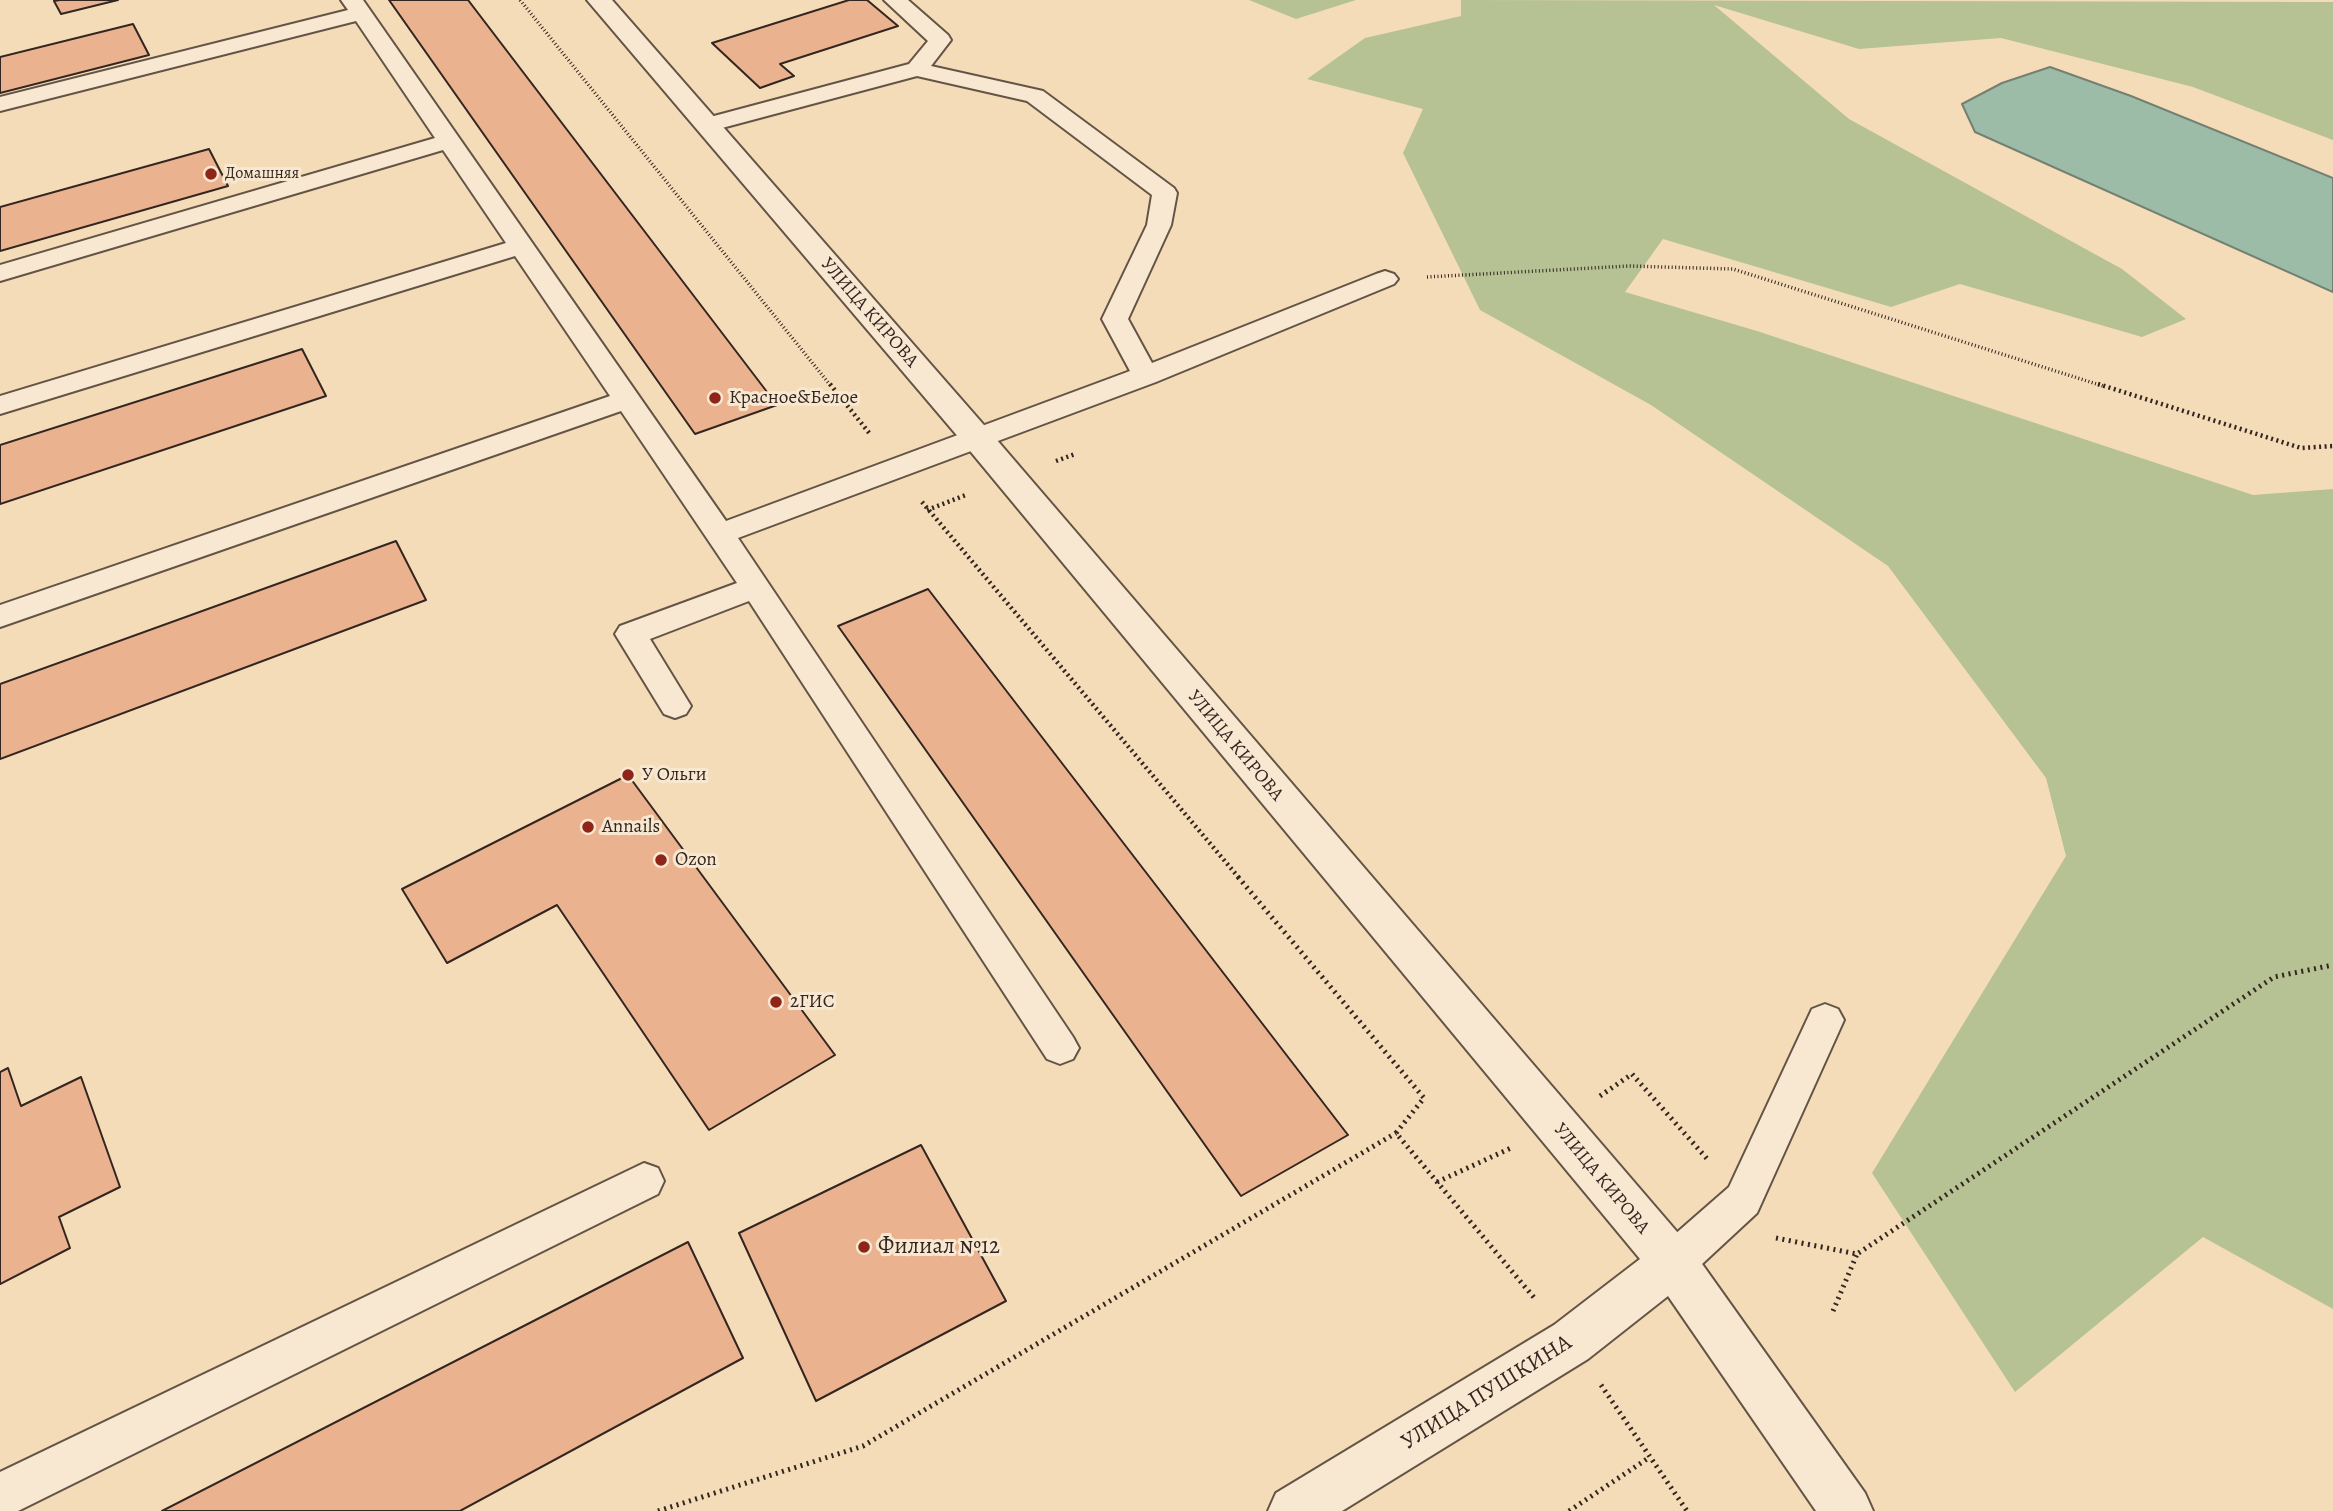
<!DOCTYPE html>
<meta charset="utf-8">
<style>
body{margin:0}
canvas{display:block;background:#f5dcb8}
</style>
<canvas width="2333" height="1511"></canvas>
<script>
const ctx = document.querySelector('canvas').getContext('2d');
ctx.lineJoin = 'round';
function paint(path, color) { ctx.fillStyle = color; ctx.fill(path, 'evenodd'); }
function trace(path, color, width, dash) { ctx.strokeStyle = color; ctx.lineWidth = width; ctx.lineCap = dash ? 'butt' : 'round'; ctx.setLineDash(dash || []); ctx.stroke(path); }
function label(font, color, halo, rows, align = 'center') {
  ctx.font = font + ' Alegreya,serif'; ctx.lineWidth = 6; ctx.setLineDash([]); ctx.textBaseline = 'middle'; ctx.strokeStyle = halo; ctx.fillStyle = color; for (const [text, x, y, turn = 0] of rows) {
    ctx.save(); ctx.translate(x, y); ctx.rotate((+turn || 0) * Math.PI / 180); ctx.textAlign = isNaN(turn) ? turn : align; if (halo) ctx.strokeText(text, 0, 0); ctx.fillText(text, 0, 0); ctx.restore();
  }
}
paint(new Path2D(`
 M1249 0H1356L1296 19Z
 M1461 0 2333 2V140L2193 87 2001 38 1859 49 1714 5 1849 119 2122 269 2186 319 2142 337 1960 284 1891 307 1663 239 1625 292 1757 331 2253 495 2333 489V1309L2203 1237 2015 1392 1872 1173 2066 856 2046 778 1888 566 1651 405 1480 310 1403 153 1423 109 1307 79 1365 38 1461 16Z`), '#b6c293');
const water = new Path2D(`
 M2050 67 2131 96 2333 178V292L1975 132 1962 104 2002 83Z`);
paint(water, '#9dbca8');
trace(water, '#738072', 2);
const building = new Path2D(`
 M60 0H118L61 14 54 1Z
 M389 0H468L777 405 695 434Z
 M849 0H867L898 26 780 64 794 76 760 88 712 43Z
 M133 24 149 55 0 93V57Z
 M209 149 228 186 0 251V207Z
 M302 349 326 396 0 504V445Z
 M396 541 426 600 0 759V684Z
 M928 589 1348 1135 1241 1196 838 626Z
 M628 775 835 1055 709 1130 557 905 447 963 402 889Z
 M8 1068 21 1106 81 1077 120 1187 59 1217 70 1248 0 1284V1072Z
 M921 1145 1006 1301 816 1401 739 1233Z
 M688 1242 743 1358 460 1511H162Z`);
paint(building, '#eab28e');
trace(building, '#332620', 2);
const service = new Path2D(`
 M341 0H363L726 521 1130 371 1102 319 1147 225 1152 195 1027 101 917 76 707 132 699 130 695 125 699 120 909 64 928 41 884 0H908L948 35 951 40 931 66 1043 91 1174 188 1177 193 1171 225 1128 319 1152 363 1376 274 1385 271 1394 274 1398 279 1394 284 1156 382 738 538 1073 1037 1079 1048 1073 1059 1060 1064 1047 1059 749 601 650 639 691 706 686 714 675 718 664 714 615 634 620 626 737 583 621 411 0 627V605L610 396 515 256 0 414V396L506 243 443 150 0 281V265L435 138 356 21 0 111V97L348 10Z
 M1825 1004 1838 1009 1844 1020 1757 1213 1688 1277 1673 1282 1658 1277 1652 1263 1658 1249 1729 1187 1812 1009Z
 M644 1163 658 1168 664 1181 658 1194 18 1511H0V1472Z`);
const tertiary = new Path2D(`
 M587 0H612L990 432 1690 1247 1865 1493 1873 1511H1816L1668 1296 1588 1359 1342 1511H1268L1276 1493 1554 1325 1640 1259 966 446Z`);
trace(service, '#645446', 4);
trace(tertiary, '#645446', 4);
trace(new Path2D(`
 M520 0 831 386
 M1427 277 1629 266 1733 269 2103 386`), '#332620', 3.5, [1, 2.5]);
trace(new Path2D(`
 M830 384 870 434
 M2098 384 2301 448 2333 446
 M1056 461 1075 454
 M922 502 1240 879
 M927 510 966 495`), '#332620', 4.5, [2, 3.5]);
trace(new Path2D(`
 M1238 877 1424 1098 1396 1133 1536 1300
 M1600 1096 1632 1074 1709 1161
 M1437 1182 1511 1148
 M1776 1238 1857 1254 2274 977 2333 965
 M1833 1311 1857 1254
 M1601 1385 1687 1511
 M658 1511 863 1446 1396 1133
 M1569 1511 1650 1457`), '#332620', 5, [2, 4.5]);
paint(service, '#f8e8d1');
paint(tertiary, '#f8e8d1');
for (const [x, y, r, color] of [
 [211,174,7,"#8f2418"],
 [715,398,7,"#8f2418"],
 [628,775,7,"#8f2418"],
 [588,827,7,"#8f2418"],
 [661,860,7,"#8f2418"],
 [776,1002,7,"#8f2418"],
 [864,1247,7,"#8f2418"]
]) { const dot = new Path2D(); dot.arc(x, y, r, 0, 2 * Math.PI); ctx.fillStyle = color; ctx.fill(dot); trace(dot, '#f8e8d1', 2.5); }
label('16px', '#332620', '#f8e8d1', [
 ["Домашняя",225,174]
], 'left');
label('19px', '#332620', '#f8e8d1', [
 ["УЛИЦА КИРОВА",869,313,49],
 ["УЛИЦА КИРОВА",1235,746,50],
 ["УЛИЦА КИРОВА",1601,1179,50]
]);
label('19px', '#332620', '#f8e8d1', [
 ["Красное&Белое",729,398],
 ["У Ольги",642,775],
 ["Annails",602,827],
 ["Ozon",675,860],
 ["2ГИС",790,1002]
], 'left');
label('23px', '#332620', '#f8e8d1', [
 ["Филиал №12",878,1247]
], 'left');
label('23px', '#332620', '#f8e8d1', [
 ["УЛИЦА ПУШКИНА",1487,1393,-32]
]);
</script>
